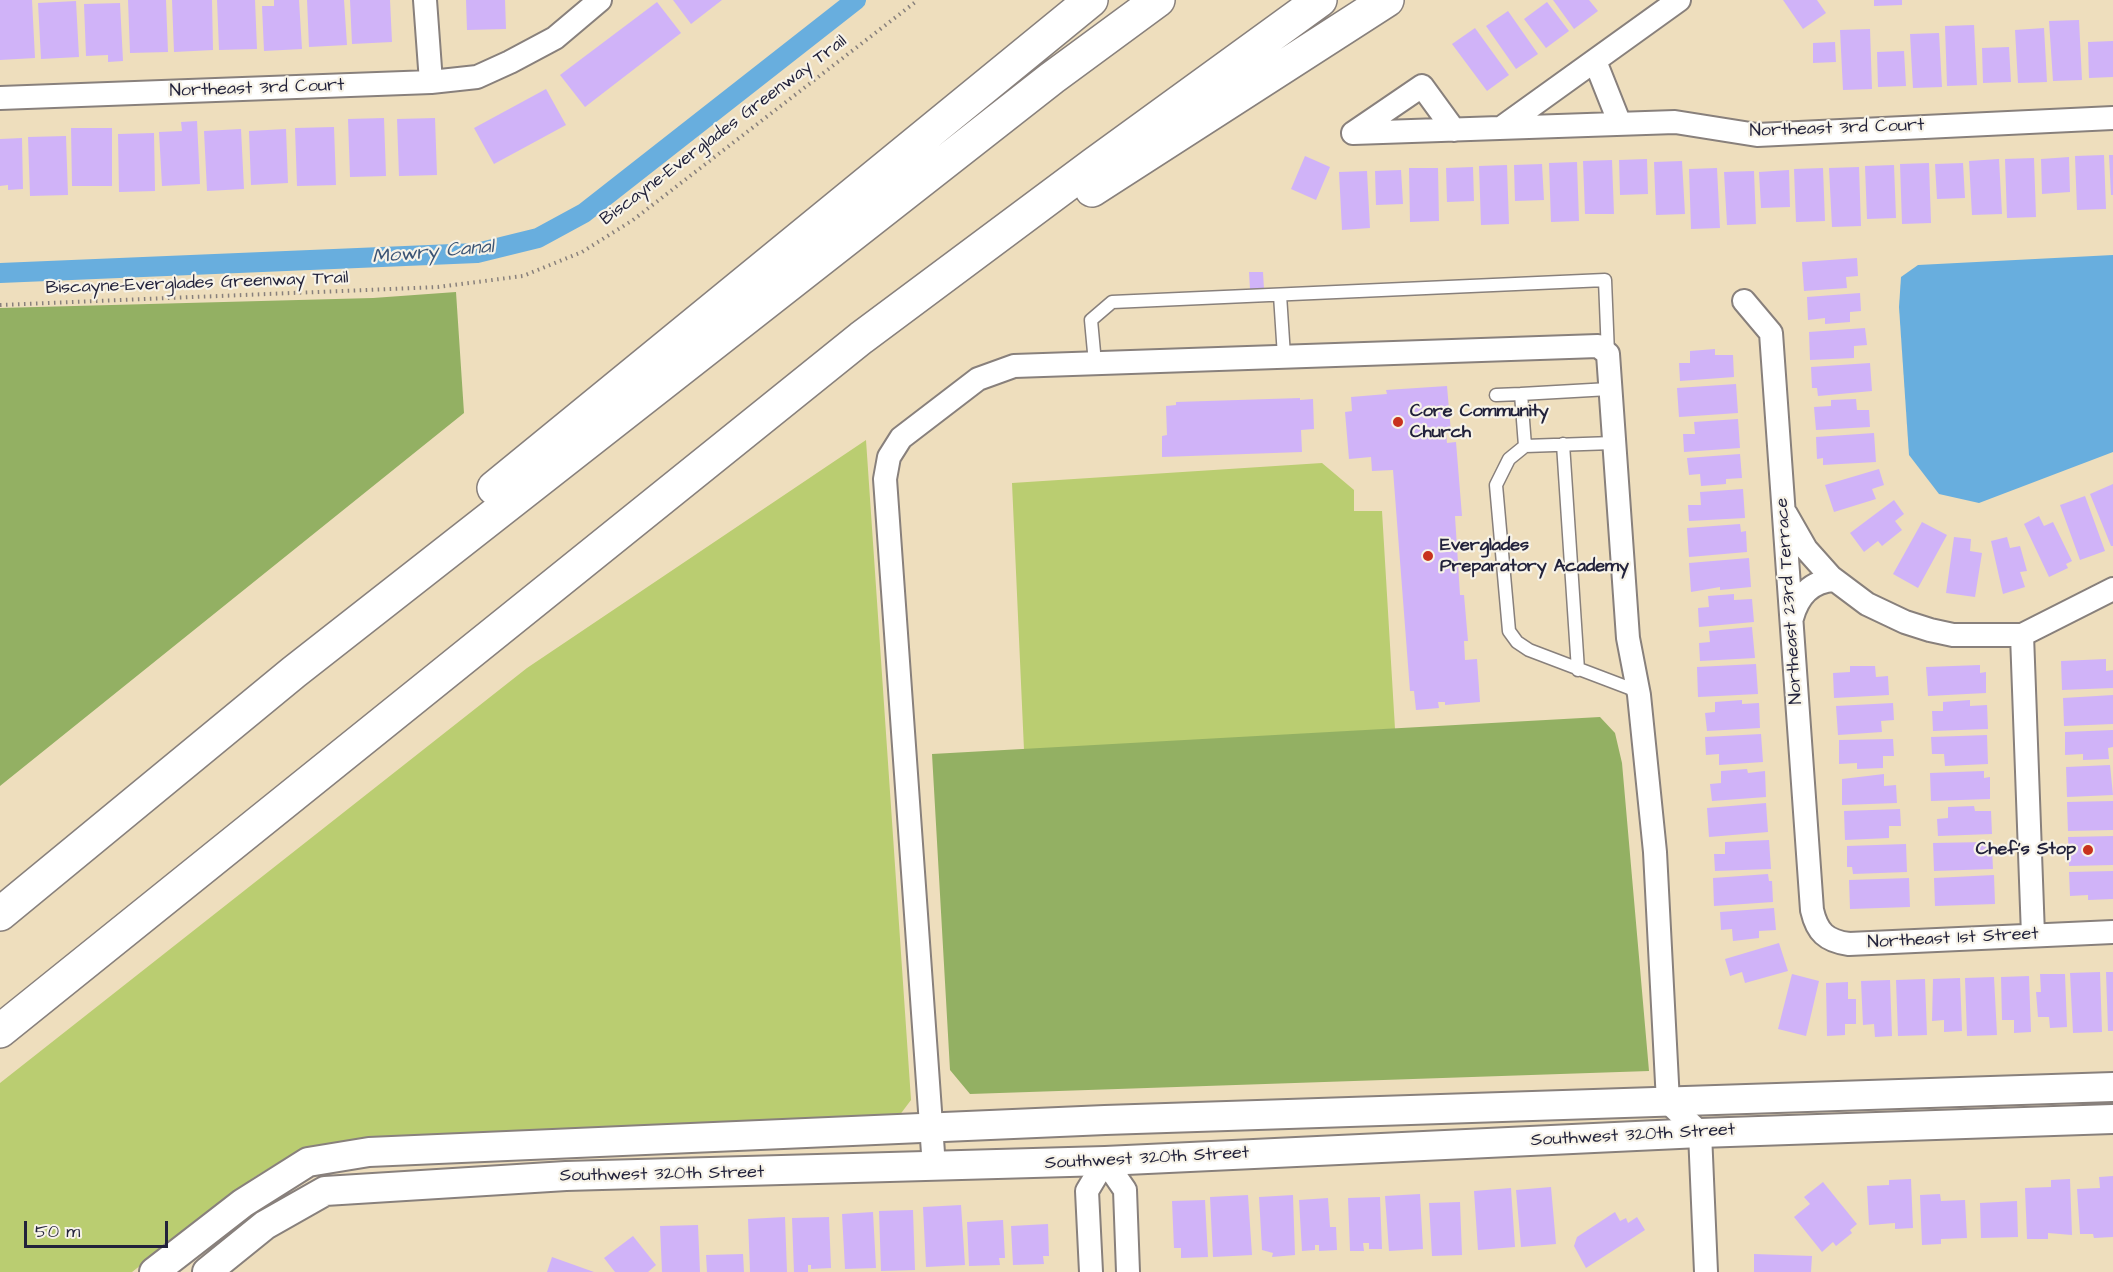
<!DOCTYPE html>
<meta charset="utf-8">
<style>
body{margin:0}
#map{position:relative;width:2113px;height:1272px;overflow:hidden;background:#eedebd;font-family:"Architects Daughter",sans-serif}
canvas{display:block}
.scale{position:absolute;left:24px;top:1221px;width:144px;height:27px;box-sizing:border-box;border:3px solid #22223b;border-top:0;padding-left:8px;font-size:18px;line-height:21px;white-space:nowrap;color:#22223b;-webkit-text-stroke:4px #f7f3e8;paint-order:stroke}
</style>
<div id="map">
<canvas width="2113" height="1272"></canvas>
<div class="scale">50 m</div>
</div>
<script>
const ctx = document.querySelector('canvas').getContext('2d');
ctx.lineJoin = 'round';
function paint(path, color) { ctx.fillStyle = color; ctx.fill(path, 'evenodd'); }
function trace(path, color, width, dash) { ctx.strokeStyle = color; ctx.lineWidth = width; ctx.lineCap = dash ? 'butt' : 'round'; ctx.setLineDash(dash || []); ctx.stroke(path); }
function label(font, color, halo, rows, align = 'center') {
  ctx.font = font + ' "Architects Daughter",sans-serif'; ctx.lineWidth = 4.5; ctx.setLineDash([]); ctx.textBaseline = 'middle'; ctx.strokeStyle = halo; ctx.fillStyle = color; for (const [text, x, y, turn = 0] of rows) {
    ctx.save(); ctx.translate(x, y); ctx.rotate((+turn || 0) * Math.PI / 180); ctx.textAlign = isNaN(turn) ? turn : align; if (halo) ctx.strokeText(text, 0, 0); ctx.fillText(text, 0, 0); ctx.restore();
  }
}
paint(new Path2D(`
 M866 440 911 1100 896 1120 317 1147 284 1159 253 1178 132 1272H0V1083L527 668Z
 M1322 463 1354 490V511H1382L1395 729 1024 750 1012 483Z`), '#bacd71');
paint(new Path2D(`
 M456 292 464 413 0 786V308L373 298Z
 M1600 717 1615 733 1622 763 1649 1071 970 1094 950 1070 932 754Z`), '#93b063');
paint(new Path2D(`
 M2113 255V452L1979 503 1939 494 1909 455 1899 307 1901 277 1918 265Z`), '#68aede');
trace(new Path2D(`
 M0 273 477 253 538 238 584 213 856 0`), '#68aede', 20);
paint(new Path2D(`
 M0 0H32L35 58 0 60Z
 M128 0H166L168 52 130 53Z
 M172 0H212L213 50 174 52Z
 M217 0H255L257 49 219 50Z
 M274 0H299L302 49 264 51 262 6H274Z
 M307 0H344L347 45 309 47Z
 M350 0H390L392 42 352 44Z
 M466 0H505L506 29 467 30Z
 M673 0H722L691 24Z
 M1553 0H1589L1598 11 1574 29Z
 M1783 0H1817L1826 13 1803 29Z
 M1874 0H1902V5L1874 6Z
 M76 1 79 57 41 59 38 3Z
 M657 2 681 33 585 107 560 75Z
 M1547 2 1569 31 1546 48 1524 19Z
 M120 3 123 61 108 62V55L86 56 84 4Z
 M1508 11 1538 54 1516 69 1486 26Z
 M2079 20 2082 80 2053 81 2049 21Z
 M1974 25 1977 85 1947 86 1945 26Z
 M1475 28 1509 75 1487 91 1452 44Z
 M2044 28 2047 82 2018 83 2015 30Z
 M1870 29 1872 89 1843 90 1840 30Z
 M1939 33 1942 87 1913 88 1910 34Z
 M2113 41V77L2089 78 2088 42Z
 M1835 42 1836 62 1813 63V43Z
 M2009 47 2011 82 1983 83 1982 48Z
 M1904 51 1906 86 1878 87 1877 52Z
 M546 89 566 125 494 164 474 128Z
 M384 118 386 176 350 177 348 119Z
 M435 118 437 175 399 176 397 119Z
 M197 121 200 184 162 186 159 132 182 131 181 122Z
 M334 127 336 185 297 186 295 128Z
 M71 128H112V186H72Z
 M241 129 244 189 207 191 204 131Z
 M286 129 288 183 251 185 249 131Z
 M154 133 155 191 119 192 118 134Z
 M66 136 68 195 30 196 28 137Z
 M22 138 23 189 8 190V185L0 186V139Z
 M2104 155 2106 209 2077 210 2075 156Z
 M2109 155H2113V195H2111Z
 M1305 156 1330 167 1316 200 1291 189Z
 M2069 157 2070 192 2042 194 2041 159Z
 M2034 158 2036 217 2007 218 2005 159Z
 M1647 159 1648 194 1620 195 1619 160Z
 M1999 159 2002 214 1972 215 1969 161Z
 M1612 160 1614 214H1585L1583 161Z
 M1682 161 1685 214 1656 215 1654 162Z
 M1577 162 1579 221 1551 222 1549 163Z
 M1929 163 1931 223 1902 224 1900 164Z
 M1963 163 1965 198 1937 199 1935 164Z
 M1542 164 1544 200 1515 201 1514 165Z
 M1507 165 1509 224 1481 225 1479 166Z
 M1894 165 1896 218 1867 219 1865 166Z
 M1473 167 1474 201 1447 202 1446 168Z
 M1859 167 1861 226 1832 227 1829 168Z
 M1409 168H1438L1439 221 1410 222Z
 M1717 168 1720 228 1691 229 1689 169Z
 M1823 168 1825 221 1796 222 1794 169Z
 M1401 170 1403 204 1376 205 1375 171Z
 M1789 170 1790 207 1761 208 1759 172Z
 M1367 171 1370 228 1342 230 1339 172Z
 M1754 171 1756 224 1727 225 1724 172Z
 M1857 258 1858 276 1846 277 1847 288 1804 291 1802 262Z
 M1249 272H1263L1264 289 1250 290Z
 M1860 293 1861 311 1850 312V322L1825 324V318L1808 320 1807 297Z
 M1865 328 1867 345 1854 346V358L1810 360 1809 332Z
 M1715 349V355H1733L1734 377 1680 381 1679 363H1690V351Z
 M1870 363 1872 391 1818 396 1817 388H1812L1811 367Z
 M1736 384 1738 413 1679 417 1677 388Z
 M1447 386 1451 432 1446 433 1447 443 1456 442 1462 516H1455L1460 595H1464L1468 641H1464L1465 660 1477 659 1480 702 1445 705V702H1438L1439 708 1416 710 1414 691H1410L1393 470 1372 471 1371 457 1349 459 1345 412 1352 411 1351 397 1387 394 1386 390Z
 M1300 398V400L1313 399 1314 429 1301 430 1302 452 1162 457V436L1167 435 1166 406 1176 405V402Z
 M1856 399 1857 410H1869L1870 427 1816 430 1814 407 1831 406V400Z
 M1738 419 1740 448 1684 452 1683 434H1695L1694 422Z
 M1874 433 1876 462 1823 465V458L1817 459 1816 437Z
 M1740 454 1742 478 1726 479V484L1701 486 1700 474 1689 475 1687 458Z
 M1879 469 1884 485 1872 489 1876 499 1834 512 1825 485Z
 M2113 484V546H2111L2090 494Z
 M1743 489 1745 518 1689 521 1688 505H1701L1700 492Z
 M2085 496 2105 551 2080 560 2060 505Z
 M1894 500 1904 514 1895 521 1902 530 1882 546 1878 541 1864 552 1850 533Z
 M2039 516 2044 526 2053 522 2072 561 2066 564 2068 568 2049 577 2024 524Z
 M1922 522 1947 535 1918 588 1893 574Z
 M1740 524 1741 532 1746 531 1747 552 1689 557 1687 528Z
 M1954 537 1971 539 1970 551 1982 553 1975 597 1946 593Z
 M2007 537 2010 548 2020 546 2027 571 2020 572 2025 587 2003 594 1991 541Z
 M1749 558 1751 587 1720 590V587L1691 592 1689 563Z
 M1734 594V600L1752 599 1754 622 1699 627 1698 608 1709 607 1708 596Z
 M1752 627 1755 658 1700 661 1699 643 1710 642 1709 631Z
 M2106 659V671L2113 670V688L2062 690 2061 661Z
 M1756 664 1758 694 1698 697 1697 667Z
 M1980 665V673L1986 672V693L1928 696 1926 667Z
 M1850 666H1875L1876 677 1888 676 1889 695 1834 698 1833 673 1850 672Z
 M2113 695V724L2064 726 2063 698Z
 M1742 700V704L1759 703 1760 728 1707 731 1705 713 1715 712V702Z
 M1970 700V706L1987 705 1988 729 1933 731 1932 711H1943V702Z
 M1893 703 1894 720 1881 721 1882 732 1838 735 1836 706Z
 M2113 730V747L2108 748 2109 759 2083 760V754L2065 755V732Z
 M1761 734 1763 762 1719 765V754L1706 755 1705 737Z
 M1987 735 1988 764 1945 766 1944 754H1932L1931 737Z
 M1893 739 1894 756H1883V768L1857 769V763L1839 764V740Z
 M2110 765 2113 795 2067 797 2066 767Z
 M1747 769 1748 773 1765 771 1766 797 1712 801 1710 784 1721 783V771Z
 M1984 771V778L1990 777V799L1931 801 1930 773Z
 M1884 774V786L1896 785 1897 803 1842 805V779Z
 M2113 801V830L2068 831 2067 802Z
 M1766 803 1768 832 1709 837 1707 808Z
 M1974 806 1975 811H1991L1992 834 1938 836 1937 819 1948 818V807Z
 M1900 809 1901 826H1889V838L1845 840 1844 811Z
 M2113 836V865L2069 866 2068 837Z
 M1769 840 1771 869 1715 871 1714 854H1725V842Z
 M1987 842V848H1992L1993 869 1934 871 1933 843Z
 M1906 844 1907 872 1853 874 1852 867H1847V846Z
 M2113 871V899L2088 900V895L2070 896 2069 872Z
 M1768 874 1769 881H1772L1773 902 1714 906 1713 878Z
 M1994 875 1995 904 1935 906 1934 878Z
 M1909 878 1910 907 1850 909 1849 880Z
 M1774 908 1776 930 1759 931V938L1733 941 1732 929 1721 930 1720 912Z
 M1779 943 1788 971 1745 983 1742 972 1730 976 1725 959Z
 M2100 972 2102 1032 2073 1033 2070 973Z
 M2106 972H2113V1031H2108Z
 M1792 974 1819 981 1806 1036 1778 1029Z
 M2040 974H2065L2067 1027 2050 1028 2049 1017H2038L2036 992H2041Z
 M2029 976 2031 1032 2014 1033V1020H2002L2001 977Z
 M1994 977 1997 1035 1967 1036 1965 978Z
 M1960 978 1962 1031 1944 1032V1020L1932 1021 1933 979Z
 M1925 979 1927 1035 1898 1036 1896 980Z
 M1890 980 1892 1036 1875 1037 1874 1024 1863 1025 1861 981Z
 M1848 982V999H1856V1024H1845V1035L1827 1036 1826 983Z
 M2113 1176V1237L2094 1238 2093 1234H2080L2077 1189 2100 1188 2099 1177Z
 M1911 1179 1913 1228 1895 1229V1223L1869 1225 1867 1186 1889 1185V1180Z
 M2070 1179 2072 1235 2048 1233V1239H2027L2025 1188 2051 1187V1180Z
 M1823 1182 1857 1224 1850 1230 1852 1233 1836 1246 1833 1242 1822 1252 1794 1217 1810 1204 1804 1197Z
 M1551 1187 1556 1244 1521 1247 1516 1190Z
 M1511 1188 1515 1247 1478 1250 1474 1191Z
 M1420 1194 1423 1249 1389 1251 1385 1196Z
 M1940 1194 1941 1201 1965 1200 1967 1238 1941 1239V1244L1922 1245 1920 1195Z
 M1248 1195 1252 1255 1213 1257 1210 1197Z
 M1293 1195 1295 1255 1272 1257 1273 1253 1262 1250 1259 1197Z
 M1380 1197 1382 1249H1369V1243H1363L1364 1251H1350L1348 1198Z
 M1328 1198 1330 1227H1336L1337 1250 1319 1251V1245H1315V1250L1302 1251 1299 1200Z
 M1205 1200 1208 1257 1181 1258V1248H1174L1172 1201Z
 M2017 1201 2018 1237 1981 1238 1980 1203Z
 M1460 1202 1462 1255 1432 1256 1429 1203Z
 M961 1205 965 1265 926 1267 923 1207Z
 M913 1210 915 1270 881 1271 879 1211Z
 M873 1212 876 1268 845 1269 842 1214Z
 M1615 1212 1620 1221 1626 1218 1628 1223 1637 1217 1645 1230 1586 1268 1574 1246 1577 1237Z
 M785 1217 787 1272H750L748 1219Z
 M829 1217 831 1268 811 1269V1265H808V1272H794L792 1218Z
 M1003 1220 1005 1258H999L1000 1265 969 1266 967 1222Z
 M1048 1224 1049 1256H1043L1044 1264 1013 1265 1011 1226Z
 M698 1225 700 1272H662L660 1226Z
 M633 1236 656 1265 648 1272H615L604 1258Z
 M743 1254 744 1272H707L706 1255Z
 M1754 1254 1812 1256 1811 1272H1754Z
 M552 1257 594 1272H547Z`), '#d0b3f8');
const service = new Path2D(`
 M1280 295 1284 356
 M1095 363 1091 320 1112 302 1605 280 1608 354
 M1609 389 1521 394 1525 446 1509 459 1496 485 1509 631 1517 642 1529 650 1637 691
 M1496 395 1521 394
 M1563 444 1578 670
 M1525 446 1613 443`);
const minor = new Path2D(`
 M425 0 431 82
 M1595 61 1620 124
 M0 98 431 82 477 77 510 62 555 38 600 0
 M1501 128 1679 0
 M1353 133 1675 122 1757 135 2113 118
 M1353 133 1422 86 1454 130
 M1744 301 1771 333 1812 910C1817 932 1826 941 1849 944L2113 932
 M1786 514 1806 549 1831 577 1867 604 1905 622 1930 630 1953 635H2022L2113 589
 M1792 618C1798 596 1811 581 1834 580
 M2022 635 2033 935
 M934 1167 885 479 889 457 901 438 978 379 1014 366 1598 346 1608 354 1628 638 1639 695 1655 852 1668 1102 1700 1133 1706 1272
 M1091 1272 1087 1191 1105 1161 1125 1190 1128 1272`);
const tertiary = new Path2D(`
 M154 1272 243 1203 308 1162 369 1152 1105 1120 2113 1087
 M207 1272 265 1225 325 1191 566 1176 1105 1161 1700 1133 2113 1119`);
const motorway = new Path2D(`
 M1092 190 1387 0
 M494 488 1091 0
 M0 914 294 672 1052 78 1158 0
 M0 1031 861 338 1093 165 1320 0`);
trace(service, '#88807c', 15);
trace(minor, '#88807c', 26);
trace(tertiary, '#88807c', 32);
trace(motorway, '#88807c', 36);
trace(new Path2D(`
 M0 305 438 287 523 276 582 252 633 220 918 0`), '#88807c', 4, [1.5, 4.5]);
trace(service, '#fff', 12);
trace(minor, '#fff', 22);
trace(tertiary, '#fff', 28);
trace(motorway, '#fff', 33);
for (const [x, y, r, color] of [
 [1398,422,6,"#c8321e"],
 [1428,556,6,"#c8321e"],
 [2088,850,6,"#c8321e"]
]) { const dot = new Path2D(); dot.arc(x, y, r, 0, 2 * Math.PI); ctx.fillStyle = color; ctx.fill(dot); trace(dot, '#f7f3e8', 2); }
label('18px', '#22223b', '#f7f3e8', [
 ["Northeast 3rd Court",257,89,-2],
 ["Northeast 3rd Court",1837,129,-2],
 ["Biscayne-Everglades Greenway Trail",724,131,-37],
 ["Biscayne-Everglades Greenway Trail",197,284,-2],
 ["Northeast 23rd Terrace",1790,601,-94],
 ["Northeast 1st Street",1953,939,-3],
 ["Southwest 320th Street",1633,1136,-3],
 ["Southwest 320th Street",1147,1159,-3],
 ["Southwest 320th Street",662,1175,-1]
]);
label('bold 18px', '#22223b', '#f7f3e8', [
 ["Core Community",1410,412],
 ["Church",1410,433],
 ["Everglades",1440,546],
 ["Preparatory Academy",1440,567],
 ["Chef’s Stop",2076,850,"right"]
], 'left');
label('italic 20px', '#3a5374', '#f7f3e8', [
 ["Mowry Canal",433,253,-5]
]);
</script>
